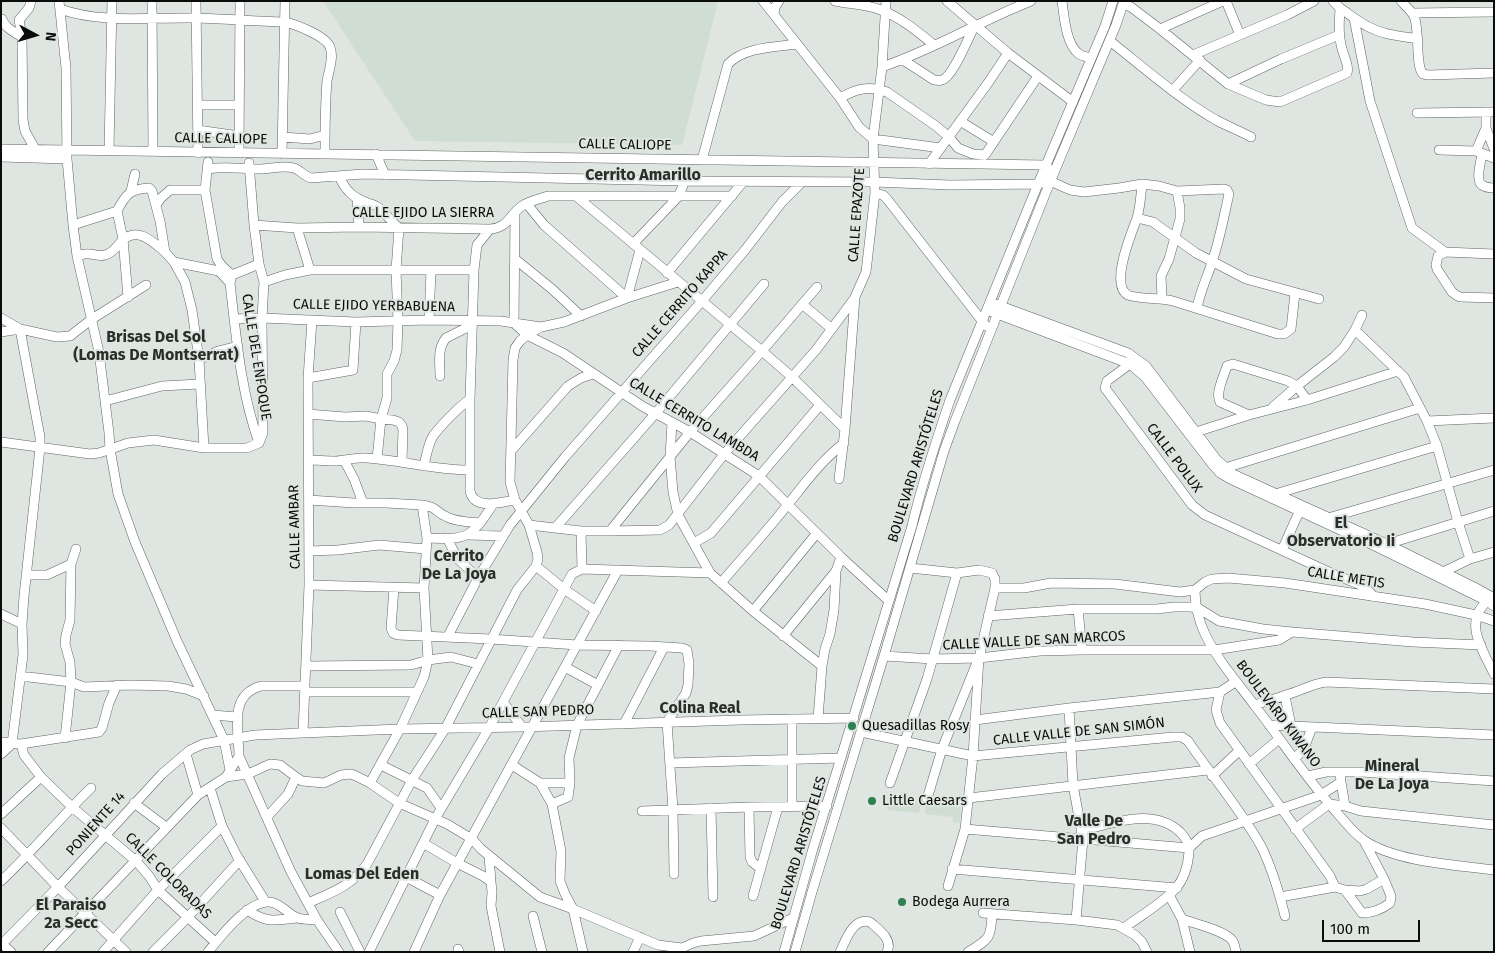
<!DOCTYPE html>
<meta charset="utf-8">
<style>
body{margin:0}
#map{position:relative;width:1495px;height:953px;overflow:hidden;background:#dfe6e1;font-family:"Fira Sans",sans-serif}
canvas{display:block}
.frame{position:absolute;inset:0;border:2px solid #0a0c0a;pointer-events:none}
.north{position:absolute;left:10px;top:10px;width:50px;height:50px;-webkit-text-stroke:4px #dfe6e1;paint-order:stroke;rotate:96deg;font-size:14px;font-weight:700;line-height:20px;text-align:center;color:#0a0c0a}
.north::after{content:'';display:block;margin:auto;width:18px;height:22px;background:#0a0c0a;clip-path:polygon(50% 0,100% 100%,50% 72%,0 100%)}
.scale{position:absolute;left:1322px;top:920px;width:98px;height:22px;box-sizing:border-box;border:2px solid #0a0c0a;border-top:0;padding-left:6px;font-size:15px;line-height:18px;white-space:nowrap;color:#0a0c0a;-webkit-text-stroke:4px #dfe6e1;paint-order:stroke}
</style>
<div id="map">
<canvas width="1495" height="953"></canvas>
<div class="frame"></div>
<div class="north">N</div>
<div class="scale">100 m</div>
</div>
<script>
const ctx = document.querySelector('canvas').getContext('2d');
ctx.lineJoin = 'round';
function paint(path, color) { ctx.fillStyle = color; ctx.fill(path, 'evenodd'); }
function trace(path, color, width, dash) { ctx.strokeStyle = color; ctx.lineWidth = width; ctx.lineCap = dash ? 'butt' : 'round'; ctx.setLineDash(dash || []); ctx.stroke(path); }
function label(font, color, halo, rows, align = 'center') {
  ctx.font = font + ' "Fira Sans",sans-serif'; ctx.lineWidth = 4; ctx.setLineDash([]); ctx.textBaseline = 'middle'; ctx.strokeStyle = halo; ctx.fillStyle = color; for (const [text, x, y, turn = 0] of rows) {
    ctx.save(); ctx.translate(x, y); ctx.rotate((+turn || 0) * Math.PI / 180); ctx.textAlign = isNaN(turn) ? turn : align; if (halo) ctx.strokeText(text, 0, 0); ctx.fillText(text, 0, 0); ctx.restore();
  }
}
paint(new Path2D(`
 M323 1H718L682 145 415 141Z
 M889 796 921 802 919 813 887 810Z
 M926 802 961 807 960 823 953 822V817L925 814Z`), '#cfddd3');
const minor = new Path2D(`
 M31 1 29 8 19 20 22 37 23 120 25 131 40 158
 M59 1 66 68 67 159 73 225 77 256 99 352 109 433 110 449 118 494 135 542 177 641 224 740 230 770
 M152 1 153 152
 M196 1 198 153
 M763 1 840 98 859 127 873 139 941 148
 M835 1C849 4 864 4 878 9 899 16 917 31 934 45
 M947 1 1008 53 1073 102
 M1062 1C1064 16 1066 45 1079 54 1082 56 1087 57 1090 58
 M1226 1 1240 35
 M1401 1C1405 6 1411 10 1414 16 1420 30 1415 66 1423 74L1428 75 1494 73
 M1123 4 1131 7 1160 29 1228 84 1266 100 1280 102 1347 73C1349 67 1346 61 1344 55 1338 39 1339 24 1340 8L1333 1
 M1340 8C1349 14 1357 21 1367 26 1383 35 1401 36 1418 39
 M60 9C102 24 151 17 195 18 225 19 254 21 284 22 295 24 326 36 330 47 334 57 329 70 327 81 325 105 325 130 325 154
 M1412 13 1494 12
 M774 14 775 7 779 1
 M1354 18 1370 101 1412 228 1445 252 1494 254
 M2 19C5 28 14 32 22 37
 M1160 29 1223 1
 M1110 41C1144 68 1178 98 1216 120 1227 126 1240 131 1251 137
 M1193 55 1287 15 1314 1
 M903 60 934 80C938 80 939 81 942 80 953 77 969 36 975 25
 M882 67C933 50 980 21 1031 1
 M1228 84 1281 59 1339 35
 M1173 90 1200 60
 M840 98C856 89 869 85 887 92L936 126 949 137 958 148 973 154 985 155 1038 76
 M198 105H239
 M1486 112V128L1494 149
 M1417 113 1494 112
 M960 121 994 142
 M198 130 239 136
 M283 137 310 139 325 135
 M1 149 1046 165 1050 170 1048 187
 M1439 150 1476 151 1494 158
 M109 151 112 1
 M1476 151 1486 128
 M239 153 240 1
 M282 154 285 1
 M376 154 385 175
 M1482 154C1481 161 1475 181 1482 185 1485 187 1490 188 1494 188
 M1 157 67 159
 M702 160 728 64C744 47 775 47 797 44
 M208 162 205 190 217 259 222 266 232 275 230 283C236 336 241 393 259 443
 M249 163 254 225 259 264 264 282 262 318 263 433 259 443
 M929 164 988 83 1008 53
 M208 169C225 166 242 169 259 169 270 169 283 165 294 168 300 170 304 176 311 178L363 174 685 181 874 182 950 185 1038 184 1042 183
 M339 176C345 190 353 198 368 203 372 204 376 205 379 208 386 214 392 222 399 228L396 270 398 321 397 350 394 361 387 374V398L381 419 377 459
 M1050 181 1070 190 1084 192 1119 188 1142 184 1159 186 1177 191 1224 189 1227 190 1229 194C1224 216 1220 238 1213 259 1208 276 1200 291 1197 308
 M1142 184C1141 196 1140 208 1137 218 1132 232 1109 285 1128 295 1137 299 1161 298 1173 301L1278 334H1284L1291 329 1295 293
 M131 191 135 174
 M875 193 883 195 887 199 986 326
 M576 196 762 351 792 377 845 429
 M357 199 359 227
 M527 204 544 225 627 298 640 250
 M156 205 161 198 170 190H205
 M117 211 123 239 128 297
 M1137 218 1153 222 1196 253 1246 279 1319 299
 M73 225 117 211C126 194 130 189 149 188L152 191 160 221 165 252 174 262 185 282 192 310 199 360 204 448
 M254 225 297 228 359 227 490 229C508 228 509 215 522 206 529 201 540 199 548 196H732
 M297 228 310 270
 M490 229 477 245 474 270 470 399V491C474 511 502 502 515 500
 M633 244 678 197 685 181
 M1445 252 1438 256 1436 265 1437 269 1452 292 1456 295 1460 297 1494 298
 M77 256C81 255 85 253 89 254 95 254 99 257 105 255 114 253 117 245 123 240 138 226 154 243 165 252
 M515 259 552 289 581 316
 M174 262 219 271 230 283
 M667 273 743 182
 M232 275 259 264
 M264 282 285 275 310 270H474
 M1162 298 1161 276 1169 259 1180 219V208L1177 191
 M802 304 832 329
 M995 304 1128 353 1146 366 1217 460 1233 474 1387 544 1474 587 1494 598
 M992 312 1130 364 1145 377 1212 464 1220 473 1230 479 1377 547 1487 601 1494 606
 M1 318 20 329 57 337 70 336 92 319 146 285
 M234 319 262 318 356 322 429 320 501 321 541 327
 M429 320 431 270
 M514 323 527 335 563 353 642 406 690 432 759 476 841 557 889 601
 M514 323 515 213
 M1355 330 1404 377 1427 421 1437 446 1458 522 1470 559
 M1 332 20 329 40 437V448L24 596 22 624 23 655 12 744 1 754
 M199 360 218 351 238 346
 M1130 364 1107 381 1105 388 1192 505 1205 515 1340 577C1354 582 1365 585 1374 597
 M440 376C440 362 437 349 446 338L472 325
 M308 378 353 370 356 322
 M105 401 162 386 199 384
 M1273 407 1297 386 1334 357 1344 347 1355 330 1362 315
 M308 414 345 417 366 416 381 419 393 420 399 422 402 426 403 430 402 461
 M1249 415 1220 402C1215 393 1224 376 1227 366L1233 364 1288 381 1297 386 1307 400
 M1427 421 1494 418
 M672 422 670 457 673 492 678 515 710 573 753 611 822 666
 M1196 432 1249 415 1307 400 1398 371
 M1 442 90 454 99 453 128 443 154 440 204 448H247L259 443
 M511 451 568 386 581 378 593 374
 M308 460C317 460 326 461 335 461 345 461 355 457 366 458 401 460 434 470 469 470
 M344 460 354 479 363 503
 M424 466C426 457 428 444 433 436 442 424 459 407 470 399
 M1225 468 1420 408
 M839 479 845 429 855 297 866 272 875 193 873 139 882 67 886 1
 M1275 494 1437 446
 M309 500 354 503H386L422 505 427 538 424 588 428 660 424 677 400 729 370 783
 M422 505C438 507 435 512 447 517 457 522 469 522 480 523
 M1328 518 1494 470
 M529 525 581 531H610L660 530 669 525 725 453 816 350 854 299
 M556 527 655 414 764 284
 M581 531 582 569
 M610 531 690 432 762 351 817 287
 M468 535 503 536
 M427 538C441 538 460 541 471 532 480 526 487 513 494 503
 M447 538 457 558 478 578
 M694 543 711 533 820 405
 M1384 545 1494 511
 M1282 550 1299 512
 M309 551 338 550 379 545 426 549
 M536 566 564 589 596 611
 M910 568 957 573 979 570 992 573 995 579V588L979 658 973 756 965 829 948 886
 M1443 572 1470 559 1494 552
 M26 575H47L71 564
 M721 583C743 557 767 531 789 503 806 482 822 460 844 443
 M309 585 424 588
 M394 588 391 628 393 633 398 635 491 639 577 645 650 646 682 648 687 650 689 664 688 685 686 693 667 722 673 810 674 874
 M995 588H1024L1051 583 1115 584 1180 592 1195 590
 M1195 590C1195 605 1199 621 1205 634 1218 661 1238 683 1255 706 1283 742 1308 781 1338 814 1346 823 1355 835 1365 841 1397 862 1456 865 1494 870
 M1195 590 1205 582 1212 579 1228 578 1285 583 1425 604 1476 615 1494 621
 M1491 598C1461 620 1482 648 1494 674
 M1078 609 1082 650
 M753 611 817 533
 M1 614 22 624
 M988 616 1078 609H1157L1174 607H1190L1198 608 1219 621 1263 629 1292 632
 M448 636 478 578 510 525 565 457 702 301 745 250 782 202 802 182
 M783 636 836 571
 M884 656 933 659 979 658 1040 651 1082 650H1214L1279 640 1292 632 1413 642 1481 645
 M306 666 411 665 428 660 451 657 478 664
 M565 667 598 685
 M20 676 71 682 84 687 129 685 168 686 186 689 204 696
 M305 686H261C228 695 239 731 239 756L291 872 317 920 339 952
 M305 692H416
 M1220 692 1216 710 1220 723 1330 876 1335 887
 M1285 696 1291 726
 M503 702 522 727
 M1255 705C1265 701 1276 699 1286 695 1300 691 1312 684 1326 682L1494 689
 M1069 708 1073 785 1083 839 1076 920
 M213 715 236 717
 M818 719 822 666 825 649 830 634 834 610 836 571 841 557
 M975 720 1069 708 1220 692 1235 682
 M624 724 664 647
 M1269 725 1494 735
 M861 732 973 756 1173 737H1182L1188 741C1212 776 1240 809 1261 846 1272 868 1279 892 1285 916
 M303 733 309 585 308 378 312 320
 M65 738 71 682 70 662 65 644 66 635 70 620 71 564 76 549
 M1 742 21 744 99 732 102 728 109 703 117 685
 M21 744 24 755 41 777 72 807 136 861 149 876 158 890 215 942
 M186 754 198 795
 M1294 759 1304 749 1312 727
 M670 763 841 758
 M1249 764 1279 739
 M381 765 427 788 441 808
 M512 765 540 783H570
 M1212 776 1240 750
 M1308 776 1326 772H1340
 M226 777 248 774 270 764 280 765 296 777
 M1341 782 1345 806
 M540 783 552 804 561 851 560 881 565 894 573 909 583 952
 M890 783 927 679 957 573
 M210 788 222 826 237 856 265 901
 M969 798 1208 770
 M927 799 942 749 976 665
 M134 803 166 827
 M552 804 568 797 570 783 569 758 577 725 619 645
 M792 806V719
 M749 807 750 857 752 862 761 869
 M711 808 713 897
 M642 811 749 807 827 806
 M1 814 41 777
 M267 817 288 794 296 777 302 781 324 783 341 775 351 774 356 776 370 783 399 803 447 824 472 839 481 849 540 897 573 909 658 945 682 948
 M1 828 58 887 126 952
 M965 829 1189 848
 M1295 829 1329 804 1345 806 1361 811 1494 825
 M1081 831C1112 823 1153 807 1180 832 1185 837 1190 845 1189 852 1188 865 1184 879 1176 888 1164 902 1140 916 1124 928
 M423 843 457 863 483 876 491 882 492 892 491 906 500 952
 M1189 848 1202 836 1321 795 1341 782 1340 772H1361L1494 781
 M489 856 491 882
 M952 869 1177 888
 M406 877 440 895
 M1 881C32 852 60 818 91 788
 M1345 890 1362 913C1373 913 1381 910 1390 903L1391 896 1384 879
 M1169 895 1182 919 1190 952
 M753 896 778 807
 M1280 897 1335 887 1345 890 1360 891 1367 889 1384 879 1364 841
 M308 903C331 893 353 885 367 864L412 780 445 729 517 590 536 566 538 559 537 552 529 525 515 500 510 482 513 360 515 348 520 341 527 335 541 327 564 322 627 298 678 282
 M247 910C269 924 272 920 297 918
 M340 912 360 952
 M983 913 1076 920 1117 925 1135 935 1142 942 1147 952
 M533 916 542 952
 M1182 919C1195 924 1223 930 1232 940 1235 944 1235 948 1236 952
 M1 943 11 952
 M1 945 58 887 162 774 190 750 203 744 255 735 400 729 522 727 740 720 854 718
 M458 949 459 952
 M48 952 198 795 226 777 239 756
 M103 952 158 890 222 826
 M153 952 188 917 240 860
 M208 952C220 937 252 895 274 903 283 906 289 915 298 918 304 920 311 919 317 920
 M369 952 435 819 489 728 572 574 582 569 710 573
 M414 952 440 895 618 570
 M633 952 640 937
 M680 952 682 948 693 943 701 941 754 936 793 918
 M784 952 812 852 912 526C922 483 936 441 950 400L1038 184 1105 26 1113 1
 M795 952 812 892 884 656 944 451 955 421 1048 187 1116 25 1124 1
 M840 952C846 940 853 917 870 922 879 930 893 939 887 952
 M968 952C989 939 991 939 992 914`);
trace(minor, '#5f6561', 10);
trace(minor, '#fff', 9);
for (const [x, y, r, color] of [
 [852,726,5,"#2c8052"],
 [872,801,5,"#2c8052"],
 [902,902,5,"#2c8052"]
]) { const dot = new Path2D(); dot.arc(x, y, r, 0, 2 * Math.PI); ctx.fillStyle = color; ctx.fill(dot); trace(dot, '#dfe6e1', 2); }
label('14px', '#0a0c0a', '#dfe6e1', [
 ["CALLE CALIOPE",221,139,1],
 ["CALLE CALIOPE",625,145,1],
 ["CALLE EJIDO LA SIERRA",423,213],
 ["CALLE EPAZOTE",857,215,-86],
 ["CALLE CERRITO KAPPA",680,304,-49],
 ["CALLE EJIDO YERBABUENA",374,306,1],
 ["CALLE DEL ENFOQUE",256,357,81],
 ["CALLE CERRITO LAMBDA",694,420,31],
 ["CALLE POLUX",1174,458,53],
 ["BOULEVARD ARISTÓTELES",916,466,-73],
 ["CALLE AMBAR",295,527,-91],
 ["CALLE METIS",1346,578,9],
 ["CALLE VALLE DE SAN MARCOS",1034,641,-3],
 ["CALLE SAN PEDRO",538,712,-2],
 ["BOULEVARD KIWANO",1278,714,53],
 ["CALLE VALLE DE SAN SIMÓN",1079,732,-6],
 ["PONIENTE 14",96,824,-48],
 ["BOULEVARD ARISTÓTELES",799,853,-73],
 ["CALLE COLORADAS",168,876,45]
]);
label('14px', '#0a0c0a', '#dfe6e1', [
 ["Quesadillas Rosy",862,726],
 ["Little Caesars",882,801],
 ["Bodega Aurrera",912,902]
], 'left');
label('bold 16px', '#2a2f2b', '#dfe6e1', [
 ["Cerrito Amarillo",643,176],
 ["Brisas Del Sol",156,338],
 ["(Lomas De Montserrat)",156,356],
 ["El",1341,524],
 ["Observatorio Ii",1341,542],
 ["Cerrito",459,557],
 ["De La Joya",459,575],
 ["Colina Real",700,709],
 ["Mineral",1392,767],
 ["De La Joya",1392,785],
 ["Valle De",1094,822],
 ["San Pedro",1094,840],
 ["Lomas Del Eden",362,875],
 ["El Paraiso",71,906],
 ["2a Secc",71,924]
]);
</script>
